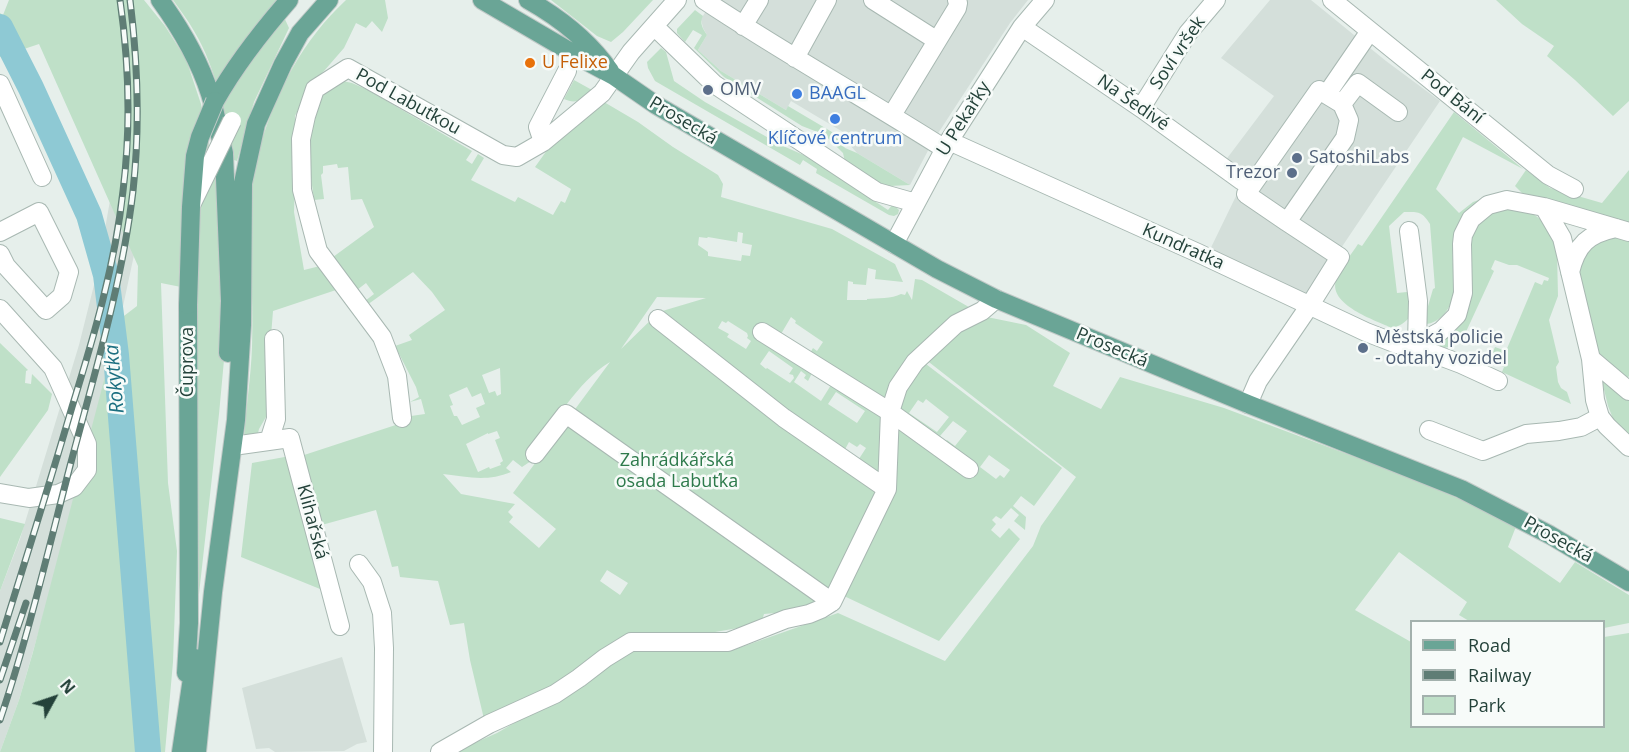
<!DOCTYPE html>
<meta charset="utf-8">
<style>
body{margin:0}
#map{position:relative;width:1629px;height:752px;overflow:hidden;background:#e6efeb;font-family:"Open Sans",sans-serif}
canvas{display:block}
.legend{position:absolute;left:1410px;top:620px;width:195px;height:108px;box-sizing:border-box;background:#f7fbf9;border:2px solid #a3b1ad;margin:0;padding:8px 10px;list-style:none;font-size:18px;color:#24423a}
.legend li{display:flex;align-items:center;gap:12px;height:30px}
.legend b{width:30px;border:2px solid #a3b1ad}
.north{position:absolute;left:24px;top:668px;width:60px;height:60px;-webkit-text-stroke:4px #f7fbf9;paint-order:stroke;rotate:50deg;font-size:16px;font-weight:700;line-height:24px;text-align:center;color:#24423a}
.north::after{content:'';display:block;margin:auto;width:21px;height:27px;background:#24423a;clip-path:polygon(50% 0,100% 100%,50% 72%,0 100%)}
</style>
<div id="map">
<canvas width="1629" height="752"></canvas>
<ul class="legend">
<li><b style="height:8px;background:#6aa596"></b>Road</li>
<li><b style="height:8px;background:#5f7d75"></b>Railway</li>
<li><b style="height:16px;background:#bfe0c8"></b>Park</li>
</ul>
<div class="north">N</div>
</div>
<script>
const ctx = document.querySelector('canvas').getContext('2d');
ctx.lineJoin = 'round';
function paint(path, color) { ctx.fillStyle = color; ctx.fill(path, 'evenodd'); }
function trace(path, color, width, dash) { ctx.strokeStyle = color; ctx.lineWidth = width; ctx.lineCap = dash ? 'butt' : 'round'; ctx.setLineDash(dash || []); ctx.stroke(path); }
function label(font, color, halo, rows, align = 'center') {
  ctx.font = font + ' "Open Sans",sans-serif'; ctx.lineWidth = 5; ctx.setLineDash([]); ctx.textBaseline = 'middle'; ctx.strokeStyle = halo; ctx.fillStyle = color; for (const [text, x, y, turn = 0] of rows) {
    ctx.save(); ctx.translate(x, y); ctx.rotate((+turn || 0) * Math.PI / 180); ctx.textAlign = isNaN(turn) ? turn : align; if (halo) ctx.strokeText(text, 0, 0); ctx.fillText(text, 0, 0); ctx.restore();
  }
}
paint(new Path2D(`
 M713 0H1028L1010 23 933 141 910 185 857 153 842 136 843 132 791 101 786 110 721 71 698 50 707 35 703 28 701 19Z
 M1270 0H1311L1386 61 1440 101 1333 260 1299 306 1203 264 1237 194 1248 177 1225 161 1274 96 1221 58Z
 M112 189 134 255 119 325 44 613 19 700 0 752V591L20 539 79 345 98 269Z
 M342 657 367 742 357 744 344 751 275 752 269 748 256 749 242 688Z`), '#d4dfda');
paint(new Path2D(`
 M9 0H144L165 26 186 59 201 104 220 203 224 360 219 414 199 594H196V290L161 283 168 483 177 551 173 662 165 752H0L19 700 33 652 120 319 137 306 138 266 39 44 0 57V13L3 15Z
 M173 0H278L277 2 289 28 254 102 237 161 234 160C225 117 217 69 194 31 188 20 180 10 173 0Z
 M346 0H385L388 18 382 32 372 21 366 28 356 23 344 48 324 71 311 83 295 116 296 144 294 212 304 270 320 266 336 290 273 311 270 349 273 405 259 429 257 438 244 437C246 407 251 377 252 347 254 294 248 240 251 187 252 174 257 160 260 147 276 91 303 40 346 0Z
 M551 0H653L623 32 611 42 597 36Z
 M1496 0H1629V101L1613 116 1575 80 1547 56 1554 46 1522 24Z
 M695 10 703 16C699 23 703 29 707 35L698 50 721 71 786 110 788 106 832 132 845 148 857 153 910 185 890 186 889 188 877 185 845 162 843 153 829 139 820 133 802 126 724 77 694 48 702 35 693 30 685 42 677 33V29Z
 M661 48 666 52 674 81 705 102 781 145 808 157 888 210 893 204 899 210 898 214 894 216 889 215 816 173 817 169 803 160 800 165 655 81 648 68 647 62Z
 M338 80 352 83 368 90 472 151 466 160 472 164 478 154 484 158 471 180 515 202 518 197 553 215 561 201 565 203 571 189 535 167 550 146 604 102 638 122 673 147 718 175 723 184 721 197 832 229 895 264 903 282 875 279 876 270 868 268 866 285 853 284V282L848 281 847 300H867V299C877 298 892 299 901 294L905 295 907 291 912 300 915 279 922 280 974 310 922 361 1062 468 1034 506 1021 496 1013 506 1026 517 1025 530 1014 521 1019 515 1011 508 1001 519 996 516 992 520 996 524 991 530 1000 538 1009 528 1020 539 939 641 844 596 809 610 764 614 761 624 698 635 639 636 564 681 484 719 470 660 464 623 450 625 438 581 400 577 398 566 392 567 376 510 318 526 298 457 411 420V416L425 414 421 399 410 402 419 397 416 387 395 346 412 340 409 335 445 310 432 292 413 272 367 305 365 301 374 294 366 283 357 290 333 257 374 227 362 199 351 200 348 167 338 168 337 164 323 166V173L321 175 324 199 314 200 310 170V143L313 110 316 97ZM738 232 743 233 742 243 752 245 750 256 742 255 741 261 708 256V252L698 245 699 237 707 238 708 237 737 242ZM657 297 706 298 659 312 621 349ZM791 317 796 321 795 323 823 342 817 351 813 348 810 353 781 334ZM722 321 726 323 728 321 747 333 748 336 747 338 751 341 746 349 727 337 729 334 718 328ZM769 351 793 368 789 374 793 375 794 378 790 383 767 368 766 369 760 364ZM610 362 513 493 556 529 539 548 509 522 513 517 508 512 515 504 461 494 443 474C468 477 487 482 511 472L506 468 513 460 522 467 531 461 526 452C556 425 576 382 610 362ZM500 368 501 394 497 396 495 391 489 393 482 375ZM801 371 806 375 804 378 808 381 812 373 831 385 821 401 794 382ZM467 387 472 397 481 393 485 404 476 408 480 417 462 425 457 416H454L450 406 453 405 449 395ZM836 392 865 411 857 423 828 404ZM926 399 949 417 937 432 909 413 918 400 923 403ZM953 421 967 431 955 446 947 440 946 441 940 436ZM497 431 500 438 495 440 503 461 500 463 501 465 490 469 489 467 478 472 466 444 488 433V434ZM849 442 857 447 860 444 866 448 857 462 843 453ZM989 455 1010 470 1004 478 1000 475 996 479 980 467ZM607 570 628 583 620 595 600 581Z
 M574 80 592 90C583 99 577 105 564 99Z
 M1454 112 1523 169 1463 137 1436 189 1459 213 1473 202 1496 194C1488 202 1456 233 1454 240 1453 243 1453 246 1453 249 1451 272 1461 293 1445 313 1440 319 1433 324 1425 324L1424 320 1433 289 1435 288 1430 224C1422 211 1418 212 1404 212L1389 226 1397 293 1407 292C1409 295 1412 298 1412 301 1416 316 1404 325 1392 328 1375 320 1328 305 1336 280 1340 268 1351 255 1358 244L1362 246Z
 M1526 170 1550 188 1602 203 1629 170V226L1522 193 1515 186Z
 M1506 208 1530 212 1536 216 1545 223 1553 236 1557 253 1558 296 1549 320 1559 362 1556 367 1558 382 1561 388 1567 392 1571 404 1502 372 1504 367 1492 361V354L1495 347 1506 351 1535 282 1542 285 1544 280 1548 281 1549 278 1517 265H1509L1495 260 1491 269 1494 271 1465 334C1459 342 1448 351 1437 347 1436 347 1428 341 1428 341L1451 329 1468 246 1475 228 1488 215Z
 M1618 237 1629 240V376L1621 386 1629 393V440L1614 421 1608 406 1576 274V269L1592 244Z
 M982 316 1026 325 1070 353 1053 386 1101 409 1120 377 1224 408 1411 478 1517 524 1508 547 1560 583 1575 562 1629 595V623L1604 628V622L1469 621 1459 615 1467 602 1399 552 1355 610 1411 642 1412 726H1604V637L1629 633V752H454L497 733 556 699 632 647 733 650 838 613 945 661 1033 546 1041 526 1076 477 925 359 956 327Z
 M0 343 28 370 26 371 25 383 31 384 32 374 52 394 48 410 0 477Z
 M290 456 325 591 241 557 252 463Z
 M0 518 25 524 0 591Z`), '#bfe0c8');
trace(new Path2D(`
 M0 27 31 88 89 215 106 275 116 355 148 752`), '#8ec9d4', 26);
const minor = new Path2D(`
 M704 0C782 52 865 98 945 149
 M873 0 936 40
 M1332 0 1548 175 1574 189
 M654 26 714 84 877 192 916 203
 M743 26 759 0
 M1022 27 1141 108 1242 181
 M795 58 827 0
 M0 84 42 177
 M1331 88 1370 31
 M1342 104 1358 83 1398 112
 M1141 108 1188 33 1216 0
 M892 115 957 8 958 3 957 0
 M949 141 1198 253 1366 332 1397 344H1417L1441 331 1457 315 1463 293 1462 244 1463 235 1471 219 1488 205 1507 200 1544 207 1629 232
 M543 142 538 127 567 71
 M1544 207 1562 238 1591 359 1595 400 1600 417 1607 426 1629 447
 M1409 231 1418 301 1417 344 1421 349 1461 364 1498 381
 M0 232 39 212 69 272 62 296 46 310 6 266 0 254
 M894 244 949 141 1022 27 1045 0
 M1570 272C1577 244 1588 234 1616 228
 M0 309 53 368 87 444V470L74 487 58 494 29 498 0 493
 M658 319 784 418 887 489
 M762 332 890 412 969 469
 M1591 359 1629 391
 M1248 404 1258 381 1310 305 1340 257 1287 222 1345 138 1349 120 1342 104 1319 90 1246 194 1287 222
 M402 418 397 376 382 337 318 251 302 190 301 139 306 116 315 89 348 68 503 155 517 157 543 142 602 93 631 52 677 0
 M1429 430 1483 451 1526 434 1559 431 1581 427 1600 417
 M269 441 276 419 274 339
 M233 446 290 438 340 626
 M535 454 566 414 832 602
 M359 564 372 582 382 613 384 648 383 752
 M440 752 489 724 555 694 579 678 605 658 631 642H728L786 619 809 614 821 609 832 602 887 489 890 412 898 387 915 362 956 324 982 311 996 299`);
const major = new Path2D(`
 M160 0C181 29 199 60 210 94 216 113 219 134 224 153
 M482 0 588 62 614 76 656 105 937 269 996 299 1248 404 1461 489 1550 535 1629 582
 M528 0C560 18 589 41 610 71
 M215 101C236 64 261 32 289 0
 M224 154 230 301 228 353
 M186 673 189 623 188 305
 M181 752 195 658
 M197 752 213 592 236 420 242 325 243 183 256 124 283 64 300 33 329 0`);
trace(minor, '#a8b8b2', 20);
trace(major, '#c2cac8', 20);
trace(minor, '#fff', 18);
trace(major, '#6aa596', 18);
const rail = new Path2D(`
 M0 642C24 564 49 486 72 407 94 336 115 265 123 191 131 127 129 63 120 0
 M0 680 26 603
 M0 720C28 637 48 551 70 466 94 375 122 284 133 191 140 127 138 64 130 0`);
trace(rail, '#5f7d75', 7);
trace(rail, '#f7fbf9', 4.5, [14]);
const minorBridge = new Path2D(`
 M192 203 232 121`);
const majorBridge = new Path2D(`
 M188 305 191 207 195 156 200 137 215 101`);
trace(minorBridge, '#a8b8b2', 20, []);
trace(majorBridge, '#c2cac8', 20, []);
trace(minorBridge, '#fff', 18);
trace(majorBridge, '#6aa596', 18);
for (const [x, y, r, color] of [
 [530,63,6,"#e8710a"],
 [708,90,6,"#5c6f8a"],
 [797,94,6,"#3f7fe0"],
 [835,119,6,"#3f7fe0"],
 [1297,158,6,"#5c6f8a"],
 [1292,173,6,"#5c6f8a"],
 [1363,348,6,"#5c6f8a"]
]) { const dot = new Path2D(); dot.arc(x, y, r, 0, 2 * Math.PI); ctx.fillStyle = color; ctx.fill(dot); trace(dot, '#f7fbf9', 2); }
label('18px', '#24423a', '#f7fbf9', [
 ["Soví vršek",1178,53,-56],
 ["Pod Bání",1452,97,39],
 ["Pod Labuťkou",408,102,29],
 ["Na Šedivé",1133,103,35],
 ["U Pekařky",964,119,-58],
 ["Prosecká",683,121,31],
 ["Kundratka",1183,247,24],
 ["Prosecká",1112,348,23],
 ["Čuprova",188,362,-90],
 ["Klihařská",312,522,75],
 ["Prosecká",1558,540,29]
]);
label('18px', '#c56008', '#f7fbf9', [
 ["U Felixe",542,63]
], 'left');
label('18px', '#4e5e75', '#f7fbf9', [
 ["OMV",720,90],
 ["SatoshiLabs",1309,158],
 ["Trezor",1280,173,"right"],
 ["Městská policie",1375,338],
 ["- odtahy vozidel",1375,359]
], 'left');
label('18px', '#366cbe', '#f7fbf9', [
 ["BAAGL",809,94],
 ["Klíčové centrum",835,139,"center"]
], 'left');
label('18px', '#2d7a4b', '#f7fbf9', [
 ["Zahrádkářská",677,461],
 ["osada Labuťka",677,482]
]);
label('italic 20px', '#1c6f80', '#f7fbf9', [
 ["Rokytka",115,379,-95]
]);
</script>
